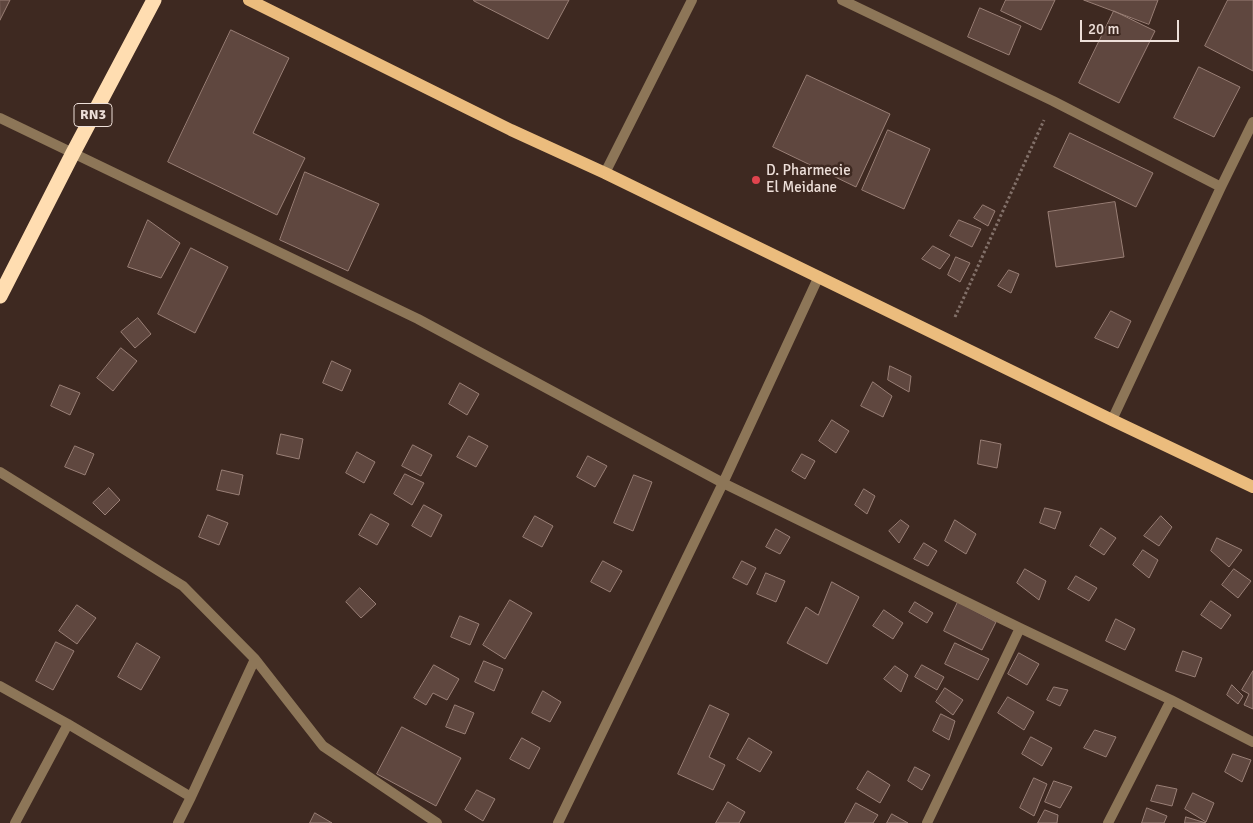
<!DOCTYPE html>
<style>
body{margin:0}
#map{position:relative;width:1253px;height:823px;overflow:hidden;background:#3e2921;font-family:Signika,sans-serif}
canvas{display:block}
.scale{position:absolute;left:1080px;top:20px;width:99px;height:22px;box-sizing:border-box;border:2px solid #eddfd9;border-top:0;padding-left:6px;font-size:15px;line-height:18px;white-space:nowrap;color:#eddfd9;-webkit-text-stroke:4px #3e2921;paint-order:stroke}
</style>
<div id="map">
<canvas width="1253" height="823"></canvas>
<div class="scale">20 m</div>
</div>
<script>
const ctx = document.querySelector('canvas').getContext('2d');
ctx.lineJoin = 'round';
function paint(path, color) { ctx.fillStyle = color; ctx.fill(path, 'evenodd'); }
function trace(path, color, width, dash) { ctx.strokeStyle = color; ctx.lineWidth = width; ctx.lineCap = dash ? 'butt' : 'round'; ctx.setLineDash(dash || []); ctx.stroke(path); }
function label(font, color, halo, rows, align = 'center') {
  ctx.font = font + ' Signika,sans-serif'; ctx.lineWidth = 5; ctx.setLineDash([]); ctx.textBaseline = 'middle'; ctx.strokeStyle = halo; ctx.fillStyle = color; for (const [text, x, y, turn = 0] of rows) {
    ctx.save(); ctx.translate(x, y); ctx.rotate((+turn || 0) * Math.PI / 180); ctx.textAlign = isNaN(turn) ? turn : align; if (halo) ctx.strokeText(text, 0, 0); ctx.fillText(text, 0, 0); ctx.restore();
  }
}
const building = new Path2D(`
 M0 0H10L0 20Z
 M474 0H569L548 39 474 1Z
 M1006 0H1055L1041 30 1001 11Z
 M1084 0H1158L1149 24Z
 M1228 0H1253V71L1205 46Z
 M980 8 1021 26 1009 55 968 37Z
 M1114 11 1155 31 1119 103 1079 83Z
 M231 30 289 58 253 133 305 158 277 215 168 162Z
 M1199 67 1240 87 1214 137 1174 118Z
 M807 75 890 114 856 187 773 147Z
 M888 130 930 149 904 209 862 190Z
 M1070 133 1153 173 1136 207 1054 167Z
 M305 172 379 204 348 271 280 240Z
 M1115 202 1124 257 1056 267 1048 212Z
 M983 205 995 211 988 226 974 218Z
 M148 220 180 243 161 278 128 267Z
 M959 220 981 229 972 247 950 236Z
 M933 246 950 255 940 269 922 259Z
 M191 248 228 267 195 333 158 314Z
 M956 257 970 263 960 282 948 275Z
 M1009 270 1019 274 1011 293 998 286Z
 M1111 311 1131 321 1118 348 1095 338Z
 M138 318 151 334 135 348 121 332Z
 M121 348 137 361 113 391 97 378Z
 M332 361 351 370 342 391 323 383Z
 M890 366 911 376 909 392 888 380Z
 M873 382 892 396 883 417 861 406Z
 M460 383 479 394 467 415 449 404Z
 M60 385 80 393 70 415 51 406Z
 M832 420 849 431 836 453 819 441Z
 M281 434 303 439 299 459 277 454Z
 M469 436 488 446 476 467 457 457Z
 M981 440 1001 444 997 468 978 464Z
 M413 445 432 455 421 476 402 466Z
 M75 446 94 454 85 475 65 467Z
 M357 452 375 462 364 483 346 473Z
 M802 454 815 461 805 479 792 471Z
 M588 456 607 466 595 487 577 477Z
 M222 470 243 475 239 495 217 490Z
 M405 474 424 483 412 505 394 494Z
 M634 475 652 482 633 531 614 523Z
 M109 488 120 500 105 515 93 503Z
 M864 489 875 496 867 514 855 505Z
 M424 505 442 515 431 537 412 526Z
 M1045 508 1061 512 1055 529 1040 523Z
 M371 514 389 524 377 545 359 535Z
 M208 515 228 523 219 545 199 537Z
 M535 516 553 526 542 547 523 537Z
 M1161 516 1172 527 1159 546 1144 536Z
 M901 520 909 526 899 543 889 531Z
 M955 520 976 534 966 554 945 541Z
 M1101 528 1116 538 1104 555 1090 546Z
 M776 529 790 537 780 554 766 547Z
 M1217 538 1242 550 1229 567 1211 551Z
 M924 543 937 551 928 566 914 559Z
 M1143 550 1158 560 1149 578 1133 565Z
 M603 561 622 571 610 592 591 582Z
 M742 561 756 568 747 585 733 578Z
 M1025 569 1046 581 1039 600 1017 583Z
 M1234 569 1251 581 1238 598 1222 585Z
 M766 573 785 581 776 602 757 594Z
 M1076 576 1097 588 1089 601 1068 589Z
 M832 582 859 597 827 664 787 643 806 607 818 615Z
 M360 588 376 604 361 618 346 602Z
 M510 600 532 613 505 659 483 645Z
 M1211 601 1231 615 1221 629 1201 615Z
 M915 602 933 613 927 623 909 612Z
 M958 602 996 622 982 650 944 631Z
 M77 605 96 618 77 644 59 631Z
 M884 610 903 623 893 639 873 626Z
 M460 616 479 624 470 645 451 637Z
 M1116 619 1135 629 1125 650 1106 641Z
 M56 642 74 651 53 690 36 681Z
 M137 643 160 657 141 690 118 677Z
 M955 643 989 659 978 680 945 664Z
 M1183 651 1202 658 1195 677 1176 671Z
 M1019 653 1039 664 1027 685 1008 674Z
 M484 661 503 669 494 691 475 682Z
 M434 665 459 679 447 700 433 693 426 705 414 698Z
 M922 665 944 677 937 690 915 677Z
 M895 666 908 675 901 692 884 679Z
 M1253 671V709L1244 705 1249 694 1242 690Z
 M1232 685 1243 696 1238 704 1227 695Z
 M1054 687 1068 690 1060 706 1047 700Z
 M945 688 963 700 953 715 936 702Z
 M543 691 561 702 550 722 532 713Z
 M1008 697 1034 712 1024 730 998 713Z
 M455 705 474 713 465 734 446 727Z
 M710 705 729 714 709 757 725 765 713 790 678 774Z
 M941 714 955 721 949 740 933 731Z
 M402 727 461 758 436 806 377 774Z
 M1095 730 1116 737 1106 757 1084 748Z
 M1031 737 1052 748 1042 766 1022 754Z
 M522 738 540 748 529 769 510 759Z
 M749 738 772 752 760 772 737 759Z
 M1233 754 1251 760 1242 782 1225 772Z
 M915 767 930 775 922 790 908 781Z
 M868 771 890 785 880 803 857 789Z
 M1034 778 1047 784 1034 816 1020 808Z
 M1054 781 1072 787 1060 808 1045 802Z
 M1157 785 1177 789 1172 806 1151 801Z
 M477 790 495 799 483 821 465 810Z
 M1193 793 1214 803 1206 822 1185 809Z
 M728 802 745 812 739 823H716Z
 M856 803 878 815 873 823H845Z
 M1147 808 1167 816 1164 823H1142Z
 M1045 810 1058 815 1057 823H1038Z
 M315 813 332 823H310Z
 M892 814 908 823H887Z
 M1186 817 1206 823H1185Z`);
paint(building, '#5f473f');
trace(building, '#997f76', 1);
trace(new Path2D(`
 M955 317 1044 120`), '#827069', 3, [2.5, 2.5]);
trace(new Path2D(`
 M842 0 1053 101 1221 187
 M0 118 418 319 723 483 1020 628 1171 700 1253 742
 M605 173 692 0
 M1112 420 1221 187 1253 122
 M0 472 183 586 255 659 323 746 437 823
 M0 686 68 724 191 797
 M15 823 68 724
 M178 823 191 797 255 659
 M558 823 723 483 819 276
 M927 823 1020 628
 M1108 823 1171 700`), '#8d7658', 10);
trace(new Path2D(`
 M249 0 511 130 605 173 1112 420 1253 487`), '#ebbc7d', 12);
trace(new Path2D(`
 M0 296 73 153 154 0`), '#ffddb1', 15);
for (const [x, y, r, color] of [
 [756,180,5,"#e0444e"]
]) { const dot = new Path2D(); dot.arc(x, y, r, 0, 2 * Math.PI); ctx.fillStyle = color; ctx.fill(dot); trace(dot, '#3e2921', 2); }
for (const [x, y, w] of [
 [93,115,38]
]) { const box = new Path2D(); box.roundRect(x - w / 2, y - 11.5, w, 23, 4); ctx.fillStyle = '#3e2921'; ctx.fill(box); trace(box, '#eddfd9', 1); }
label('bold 14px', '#eddfd9', null, [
 ["RN3",93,115]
]);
label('15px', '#eddfd9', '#3e2921', [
 ["D. Pharmecie",766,171],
 ["El Meidane",766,188]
], 'left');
</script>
